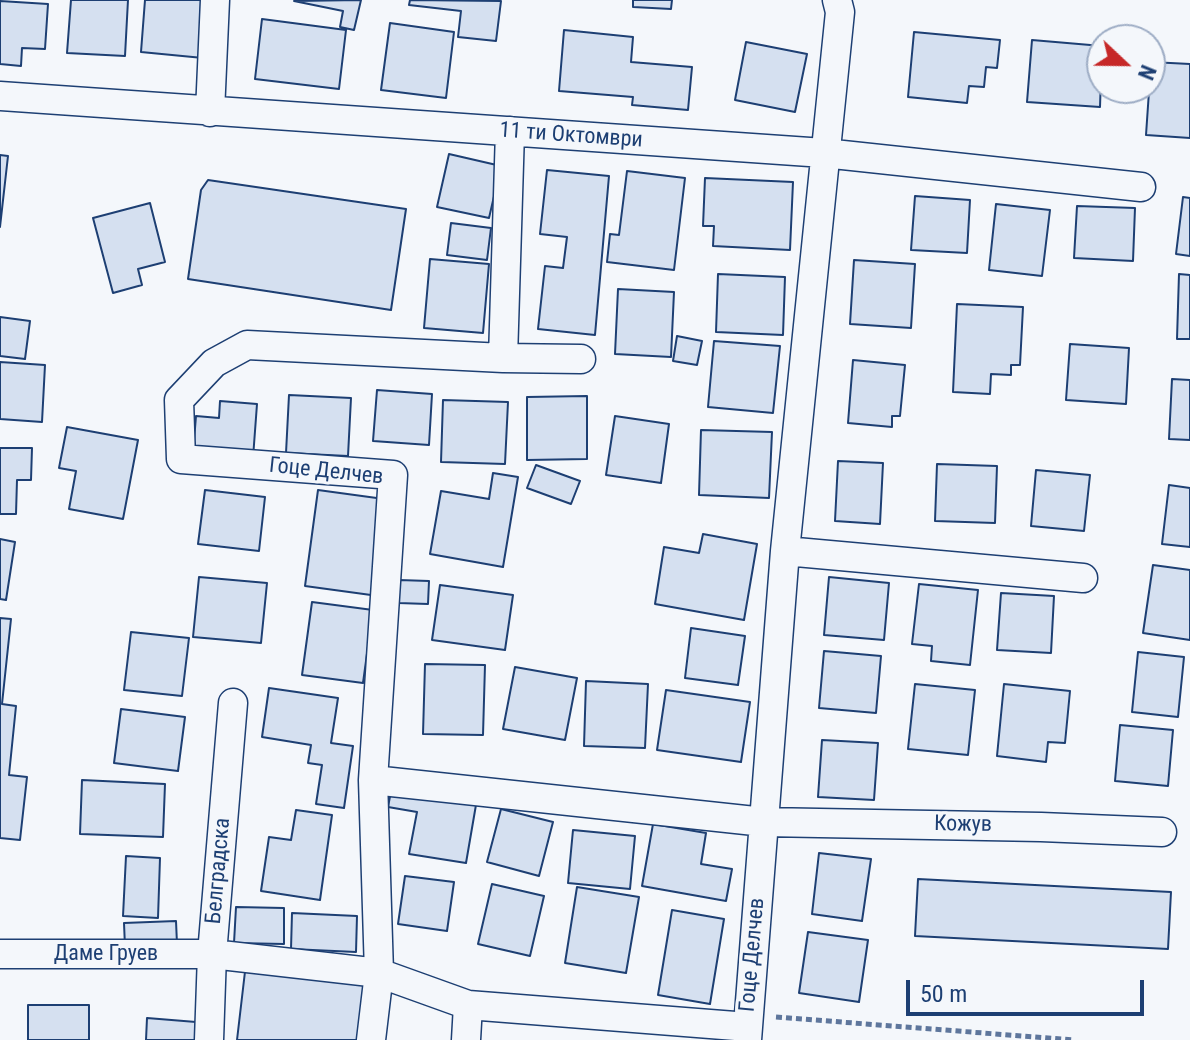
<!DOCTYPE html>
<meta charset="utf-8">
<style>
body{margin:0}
#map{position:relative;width:1190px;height:1040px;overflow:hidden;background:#f4f7fb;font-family:"Roboto Condensed",sans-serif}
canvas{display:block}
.north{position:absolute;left:1086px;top:24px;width:80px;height:80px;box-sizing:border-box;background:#f4f7fb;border:2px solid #9eadc5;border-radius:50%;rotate:112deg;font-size:22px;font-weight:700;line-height:32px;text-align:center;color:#1d3f73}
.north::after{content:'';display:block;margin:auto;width:28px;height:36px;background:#c62828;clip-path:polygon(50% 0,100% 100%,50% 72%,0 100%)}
.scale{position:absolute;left:906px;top:980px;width:238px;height:36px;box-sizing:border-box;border:4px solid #1d3f73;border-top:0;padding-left:10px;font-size:24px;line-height:28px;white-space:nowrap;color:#1d3f73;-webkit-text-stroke:6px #f4f7fb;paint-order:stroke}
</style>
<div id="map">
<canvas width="1190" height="1040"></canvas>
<div class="north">N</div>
<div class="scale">50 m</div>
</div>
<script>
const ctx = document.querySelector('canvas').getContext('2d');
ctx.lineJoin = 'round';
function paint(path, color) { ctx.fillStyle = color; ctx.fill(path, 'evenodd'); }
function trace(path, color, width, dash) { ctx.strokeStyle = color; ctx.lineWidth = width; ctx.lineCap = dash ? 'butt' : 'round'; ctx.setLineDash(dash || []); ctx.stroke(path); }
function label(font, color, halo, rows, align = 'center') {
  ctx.font = font + ' "Roboto Condensed",sans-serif'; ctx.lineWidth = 6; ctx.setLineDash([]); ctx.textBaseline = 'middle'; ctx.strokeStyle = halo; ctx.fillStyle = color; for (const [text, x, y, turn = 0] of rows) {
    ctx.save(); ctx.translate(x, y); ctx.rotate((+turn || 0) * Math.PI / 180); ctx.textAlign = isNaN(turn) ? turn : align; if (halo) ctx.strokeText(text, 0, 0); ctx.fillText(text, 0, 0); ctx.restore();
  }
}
const building = new Path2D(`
 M71 0H128L125 56 67 53Z
 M145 0H208L203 58 141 52Z
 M361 0 354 30 340 27 343 11 294 1Z
 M410 0 501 1 496 41 458 37 461 11 409 5Z
 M633 0H672L671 9 633 7Z
 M0 1 48 4 45 49 22 48 21 66 0 64Z
 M262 19 346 30 339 89 255 79Z
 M390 23 454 32 446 98 381 90Z
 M564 30 633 37 631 62 692 67 688 110 632 105 633 97 559 91Z
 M914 32 1000 40 997 68 986 67 984 87 969 86 967 103 908 97Z
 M1032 40 1102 46 1100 107 1027 102Z
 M746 42 807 54 795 112 735 100Z
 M1151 62 1190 64V138L1146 135Z
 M449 154 501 166 489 218 437 207Z
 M0 155 8 156 0 227Z
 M547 170 609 176 595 335 538 329 545 266 563 268 567 237 540 234Z
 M627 171 685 178 674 270 607 262 610 234 619 235Z
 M705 178 793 182 790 250 713 246 714 226H703Z
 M208 180 406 209 391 310 188 279 201 190Z
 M915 196 970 200 967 253 911 250Z
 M1183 197 1190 198V256L1176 254Z
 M150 203 165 262 138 269 142 285 113 293 93 218Z
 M996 204 1050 210 1042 276 989 270Z
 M1077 206 1135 208 1133 261 1074 258Z
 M451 223 491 228 487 260 447 255Z
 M430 259 489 264 483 333 424 328Z
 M854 260 915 264 911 328 850 324Z
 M718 274 785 277 783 335 716 332Z
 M1179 274 1190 275V339H1177Z
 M618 289 674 292 671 357 615 354Z
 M957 304 1023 307 1020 365H1011V375L991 374 990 394 953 392Z
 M0 317 30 321 25 359 0 356Z
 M677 336 702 341 697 365 673 361Z
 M714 341 780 346 773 413 708 407Z
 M1070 344 1129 348 1126 404 1066 400Z
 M853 360 905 365 900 416H892V427L848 423Z
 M0 362 45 365 42 422 0 419Z
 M1172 379 1190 380V440L1169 439Z
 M377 390 432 394 429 445 373 441Z
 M289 395 351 398 348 456 286 453Z
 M587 396V459L527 460V397Z
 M443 400 508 402 505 464 441 462Z
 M220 401 257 404 253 458 193 453 196 416 219 418Z
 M615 416 669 424 661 483 606 475Z
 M67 427 138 440 123 519 69 509 76 471 59 468Z
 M701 430 772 432 769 498 699 495Z
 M0 448H32L31 480H17L16 514H0Z
 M838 461 883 463 880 524 835 521Z
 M937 464 997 466 995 523 935 521Z
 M536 465 580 481 571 504 527 488Z
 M1036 470 1090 475 1084 531 1031 526Z
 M493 473 518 477 503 567 430 554 441 491 489 499Z
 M1169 485 1190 488V547L1162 544Z
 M205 490 265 497 259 551 198 544Z
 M318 490 384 499 371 595 305 586Z
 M703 534 757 544 744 620 655 604 664 547 699 553Z
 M0 539 15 542 6 600 0 599Z
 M1153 565 1190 570V640L1143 633Z
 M199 577 267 583 261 643 193 637Z
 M829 577 889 583 884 640 824 635Z
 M399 580 429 581 428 604 398 603Z
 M919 584 978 590 970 665 931 661 932 646 912 644Z
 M440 585 513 595 505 650 432 640Z
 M1001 593 1054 596 1051 653 997 650Z
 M312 602 373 610 363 683 302 675Z
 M0 618 11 619 2 704 16 706 9 775 27 777 20 840 0 838Z
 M691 628 745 636 738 685 685 678Z
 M131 632 189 638 182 696 124 690Z
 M824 651 881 656 876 713 819 708Z
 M1138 652 1184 657 1178 717 1132 712Z
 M425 664 485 665 483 735 423 734Z
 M515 667 577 678 565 740 503 729Z
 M586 681 648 684 645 748 584 746Z
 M915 684 975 690 968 755 908 749Z
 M1004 684 1070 691 1065 743 1048 742 1046 762 997 756Z
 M269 688 338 698 331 743 353 746 344 808 316 804 322 765 308 763 311 745 262 737Z
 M666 690 750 702 741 762 657 750Z
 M121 709 185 717 178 771 114 763Z
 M1120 725 1173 730 1168 786 1115 781Z
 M822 740 878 743 874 800 818 797Z
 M82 780 165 784 163 837 80 834Z
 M392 786 477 799 466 863 409 854 417 812 388 807Z
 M501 809 553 822 539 876 487 862Z
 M296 810 332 815 320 900 261 891 269 837 291 840Z
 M653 824 706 833 701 864 732 869 726 901 642 886Z
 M573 830 635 836 630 889 568 883Z
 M819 853 871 859 862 921 812 914Z
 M126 856 160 858 158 918 123 916Z
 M405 876 454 882 447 931 398 924Z
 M918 879 1171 892 1168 949 915 936Z
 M492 884 544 896 530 956 478 944Z
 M577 887 639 897 626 973 565 963Z
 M236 907 284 908V944L234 943Z
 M672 910 724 919 710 1004 658 995Z
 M292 913 357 916 356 952 291 949Z
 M176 921 177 944 125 947 124 923Z
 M808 932 868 940 859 1002 799 993Z
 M246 963 370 978 362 1040H237Z
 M28 1005H89V1040H28Z
 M147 1018 196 1022 195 1040H146Z`);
paint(building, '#d5e0f0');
trace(building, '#1d3f73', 2);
const street = new Path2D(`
 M0 96 824 153 1141 187
 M210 112 215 0
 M503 358 510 131
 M785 551 1083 578
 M373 780 764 822 1041 827 1162 832
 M0 954H212L379 973 468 1005 748 1027
 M209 1040 212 954 233 703
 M371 1040 379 973 373 780 393 475 181 459 179 400 214 363 247 345 503 358 581 359
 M466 1040 468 1005
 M747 1040 785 551 840 12 837 0`);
trace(street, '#1d3f73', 31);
trace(new Path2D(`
 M776 1017 1074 1040`), '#5e769c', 5, [6, 4]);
trace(street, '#f4f7fb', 28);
label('22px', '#1d3f73', '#f4f7fb', [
 ["11 ти Октомври",571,136,4],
 ["Гоце Делчев",326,472,6],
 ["Кожув",963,825,1],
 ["Белградска",219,871,-85],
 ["Даме Груев",106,954],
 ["Гоце Делчев",753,955,-85]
]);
</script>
